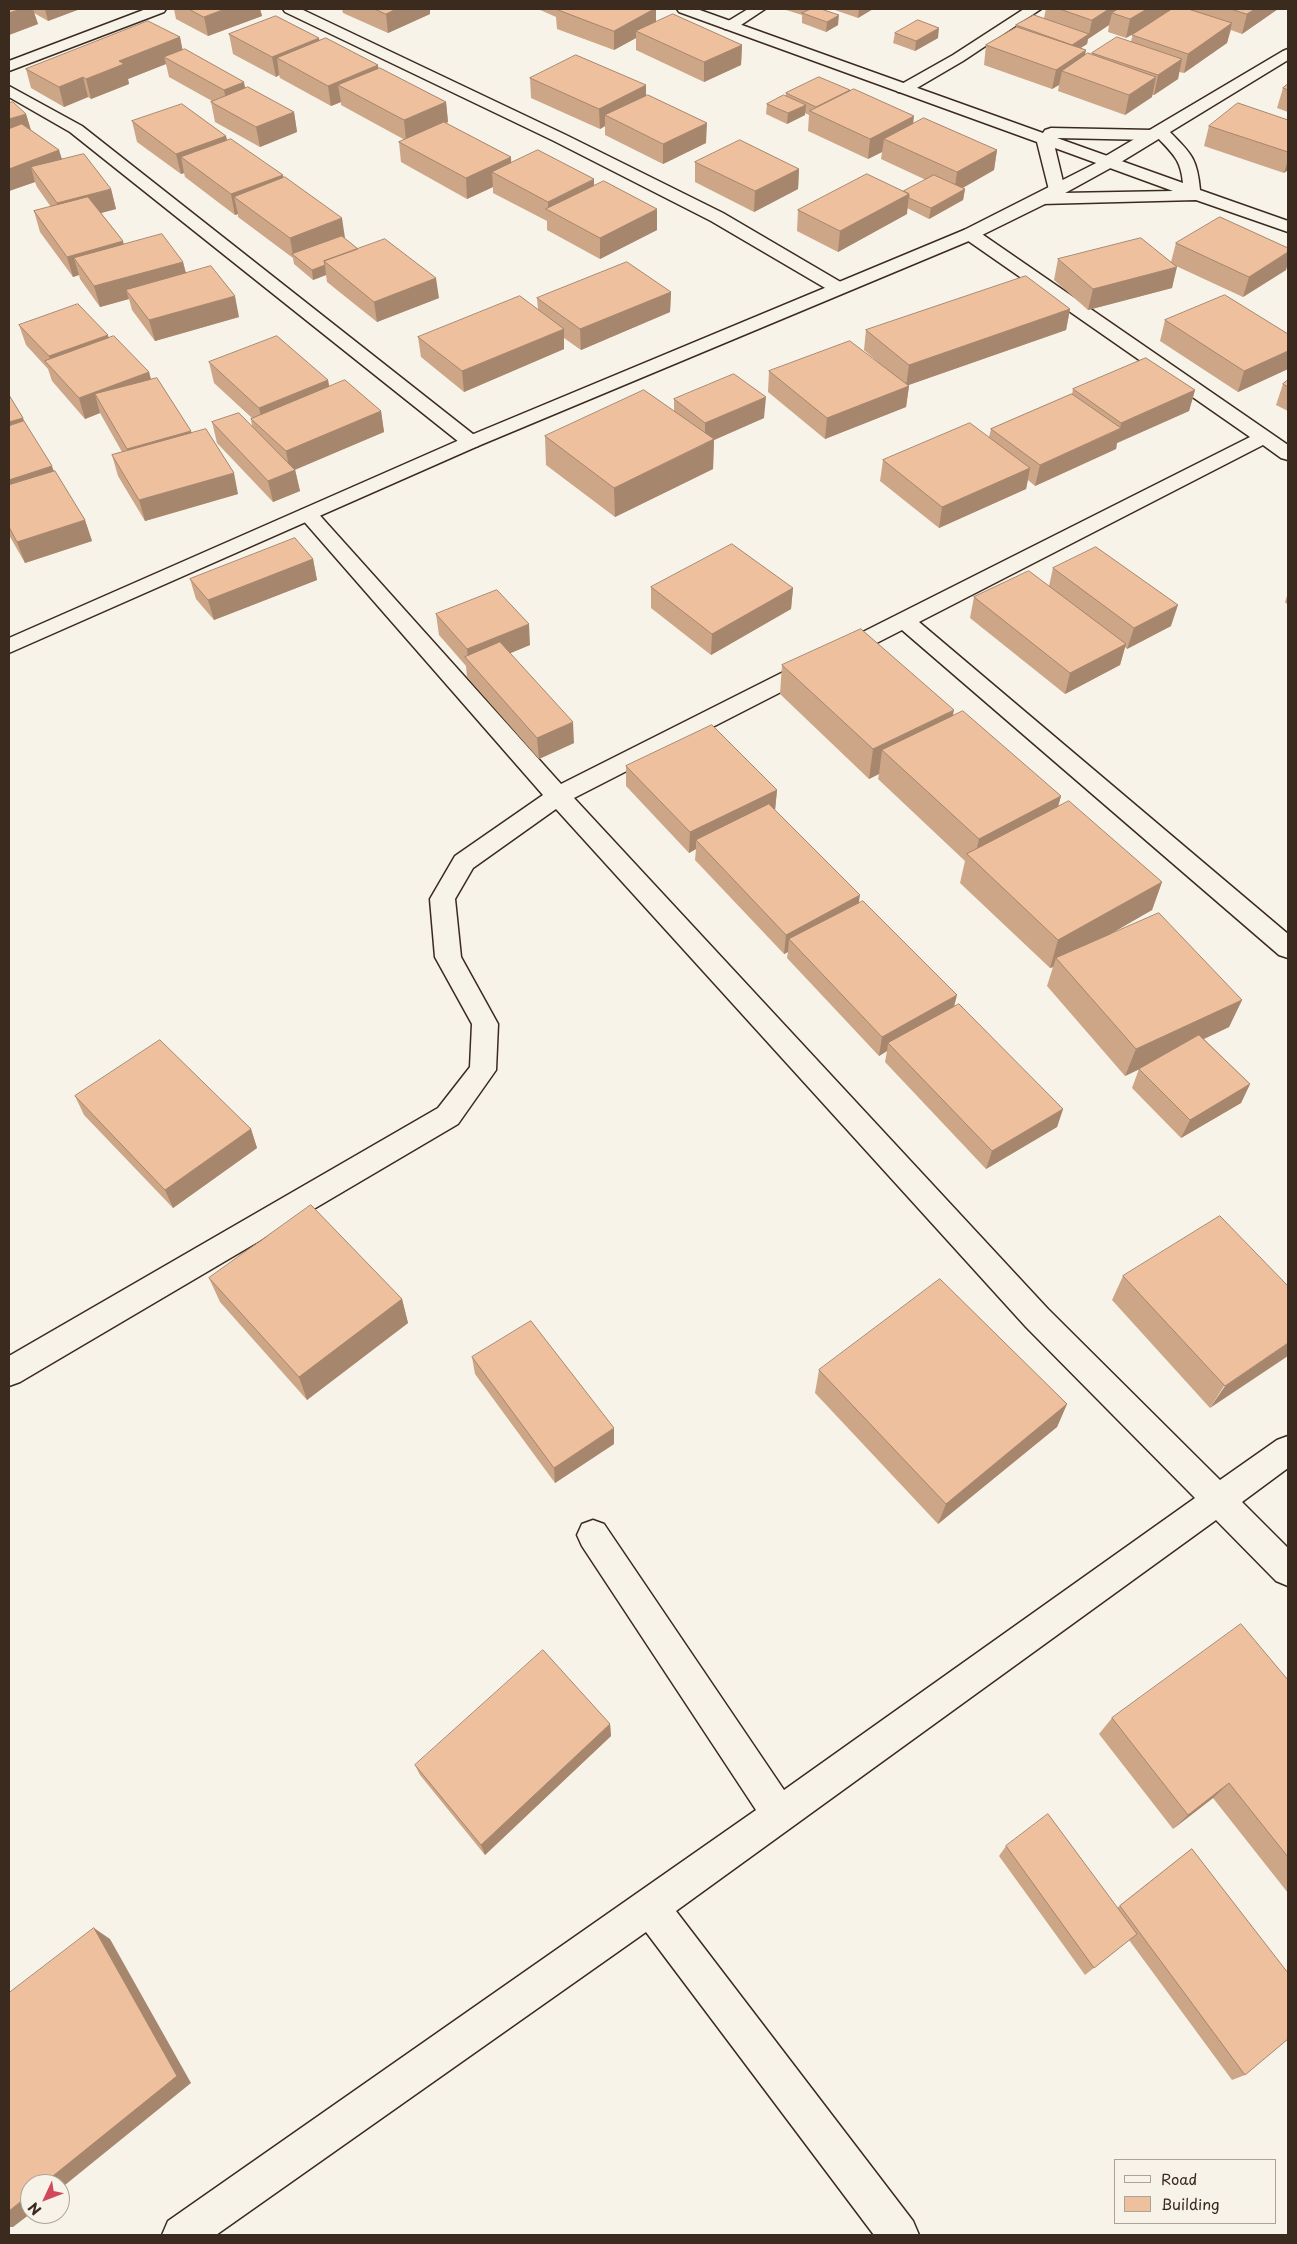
<!DOCTYPE html>
<style>
body{margin:0}
#map{position:relative;width:1297px;height:2244px;overflow:hidden;background:#f7f3e8;font-family:"Playpen Sans",sans-serif}
canvas{display:block}
.frame{position:absolute;inset:0;border:10px solid #3b2a1e;pointer-events:none}
.legend{position:absolute;left:1114px;top:2159px;width:162px;height:65px;box-sizing:border-box;background:#f7f3e8;border:1px solid #aca397;margin:0;padding:6px 9px;list-style:none;font-size:15px;color:#3b2a1e}
.legend li{display:flex;align-items:center;gap:10px;height:25px}
.legend b{width:25px;border:1px solid #aca397}
.north{position:absolute;left:20px;top:2174px;width:50px;height:50px;box-sizing:border-box;background:#f7f3e8;border:1px solid #aca397;border-radius:50%;rotate:227deg;font-size:14px;font-weight:700;line-height:20px;text-align:center;color:#3b2a1e}
.north::after{content:'';display:block;margin:auto;width:18px;height:22px;background:#d1495b;clip-path:polygon(50% 0,100% 100%,50% 72%,0 100%)}
</style>
<div id="map">
<canvas width="1297" height="2244"></canvas>
<div class="frame"></div>
<ul class="legend">
<li><b style="height:6px;background:#f7f3e8"></b>Road</li>
<li><b style="height:14px;background:#eec09d"></b>Building</li>
</ul>
<div class="north">N</div>
</div>
<script>
const ctx = document.querySelector('canvas').getContext('2d');
ctx.lineJoin = 'round';
function trace(path, color, width, dash) { ctx.strokeStyle = color; ctx.lineWidth = width; ctx.lineCap = dash ? 'butt' : 'round'; ctx.setLineDash(dash || []); ctx.stroke(path); }
function paint(path, color) { ctx.fillStyle = color; ctx.fill(path, 'evenodd'); }
const minor = new Path2D(`
 M146 9H166L164 12 9 71V61Z
 M283 9H301L566 135 723 213 844 284 847 288 844 292 838 293 832 292 711 221 554 141 285 12Z
 M748 9H765L735 29H725L722 26 725 23Z
 M1024 9H1041L963 61 910 92H898L896 89 898 86 953 55Z
 M1288 49V60L1116 165H1104L1102 161 1104 157 1283 51Z
 M9 86 82 126 478 438 481 442 478 446 471 448 464 446 70 132 9 97Z
 M970 229 976 230 1288 445V460L1281 458 1263 445 919 622 1288 934V958L1279 955 902 630 574 798 1048 1309 1220 1480 1277 1440 1288 1436V1468L1242 1502 1288 1548V1586L1276 1581 1216 1520 676 1911 913 2221 919 2235H874L646 1932 216 2235H162L168 2221 756 1810 582 1546 577 1535 582 1524 593 1520 604 1524 784 1790 1195 1498 1026 1327 556 809 473 868 455 899 461 957 498 1024 496 1070 458 1124 20 1382 9 1386V1356L438 1108 470 1067 472 1024 435 957 430 899 455 856 543 795 301 518 298 514 301 510 308 508 315 510 561 784 1250 437 964 238 961 234 964 230Z`);
const tertiary = new Path2D(`
 M1110 156 1116 157 1118 161 1116 165 1047 203 976 238 478 446 9 653V638L464 438 964 230Z`);
const secondary = new Path2D(`
 M677 9H697L1043 133 1045 130 1051 128 1152 130 1160 126 1166 128C1189 152 1197 155 1200 190L1288 221V232L1196 200 1041 204 1035 203 1033 199 1035 195 1051 194 1049 190 1037 142 679 12ZM1057 138 1152 140 1158 138C1173 154 1181 160 1183 183ZM1055 148 1173 191 1063 193 1065 190Z`);
trace(minor, '#3b2a1e', 3);
trace(tertiary, '#3b2a1e', 3);
trace(secondary, '#3b2a1e', 3);
paint(minor, '#f7f3e8');
paint(tertiary, '#f7f3e8');
paint(secondary, '#f7f3e8');
paint(new Path2D(`
 M9 9H80L48 21 34 13 38 24 9 35Z
 M174 9H260L262 16 208 36 176 19Z
 M342 9H430V14L388 33 343 13Z
 M538 9H656V22L742 45 741 65 704 82 636 50V38L614 50 557 29 556 17Z
 M783 9H821L838 25 826 32 802 23V15Z
 M832 9H873L858 18Z
 M1046 9H1188L1191 10V9H1278L1242 34 1231 30 1227 43 1184 73 1179 72 1178 79 1154 95H1152V97L1125 115 1058 91 1059 85 1052 89 984 65 986 45 1016 27V25L1044 18ZM1109 25 1108 32 1126 38 1133 34 1131 41 1092 53V55L1084 56 1086 50 1080 48 1087 44 1088 39Z
 M895 33 938 38 915 51 893 43Z
 M229 34 320 40 446 102 448 122 445 123 511 157V163L594 186 657 230 600 259 547 230V221L493 193V187L467 199 401 162 399 142 405 140 341 105V102L331 106 280 78 279 75 276 77 233 54Z
 M180 37 182 50 246 88 294 112 297 132 260 147 215 122 211 102 212 101 169 77 166 64 128 79 129 84 91 99 88 97 64 107 31 88 26 69Z
 M530 78 646 96 706 143 663 164 605 135V126L600 129 531 98Z
 M1288 84V112L1277 108 1283 88Z
 M850 90V91L913 123 997 150 994 170 962 188 965 189 963 200 929 219 907 208V214L838 252 797 231 798 210 904 191 926 180 881 159 882 152 868 159 808 131 809 115 805 113V115L787 124 766 114 767 104 786 96V93Z
 M26 114 31 130 59 150 62 159 111 189 116 209 101 213 123 241V245L183 262 186 273 239 317 155 341 132 310 129 299 100 307 80 279 79 275 73 277 40 232 34 211 51 207 37 187 35 182 9 191Z
 M1288 120V170L1284 173 1204 146 1209 126Z
 M132 121 226 136 227 140 283 178 345 239 358 249 439 298 377 322 327 282 326 275 313 280 294 264 293 258 238 217V214L235 215 185 177 184 173 181 174 137 142Z
 M695 162 799 169 798 189 754 212 695 182Z
 M1176 243 1288 248V262L1286 270 1243 297 1176 266 1172 288 1088 310 1054 280 1058 259 1171 262Z
 M671 292 670 312 581 350 564 338V349L464 392 421 357 418 337 538 309 537 298Z
 M1070 309 1066 330 908 385 909 386 906 407 825 439 768 392 769 371 878 362 864 350 866 330Z
 M1165 320 1288 334V369L1238 392 1160 341Z
 M19 325 109 338 149 372 151 379 238 494 145 521 118 476 112 455 122 452 100 413 85 419 52 381 48 369 26 345Z
 M209 362 328 380 329 387 381 411 384 432 295 469 300 491 273 502 217 443 212 422 252 426 251 419 252 418 214 383Z
 M1288 380V411L1276 405 1283 384Z
 M1073 389 1195 390 1189 411 1117 443 1116 449 1035 486 1028 480 1026 489 939 528 880 481 883 460 989 437 991 429 1072 394Z
 M9 395 23 418 24 422 54 471 85 520 92 541 25 563 9 535Z
 M674 399 764 418 714 440 713 469 615 517 546 465 545 436 674 411Z
 M313 559 317 580 214 620 196 599 190 579Z
 M1053 568 1171 626 1127 649 1125 647 1120 665 1065 694 970 618 974 597 1049 586Z
 M651 587 793 588 791 609 711 655 651 608Z
 M1288 593V605L1285 602Z
 M436 614 530 645 510 653 574 743 539 759 467 677 466 666 439 635Z
 M782 665 953 715 1061 796 1058 806 1162 882 1152 910 1110 934 1242 1000 1229 1027 1204 1039 1250 1084 1241 1103 1181 1138 1132 1088 1139 1069 1125 1076 1047 986 1053 967 1050 968 960 883 965 861 878 779 879 774 869 779 780 694Z
 M626 766 777 790 775 811 954 1006 1063 1109 1057 1127 986 1169 885 1062 887 1051 879 1056 787 958 788 952 784 954 695 860 696 849 689 853 626 786Z
 M75 1096 251 1129 257 1148 173 1208 84 1115Z
 M1123 1276 1288 1286 1210 1408 1112 1300Z
 M209 1278 402 1299 408 1323 307 1400 220 1302Z
 M472 1357 614 1444 555 1483 475 1374Z
 M819 1370 1067 1404 1057 1427 938 1524 815 1393Z
 M1288 1680V1893L1213 1798 1173 1829 1099 1734 1112 1718Z
 M610 1724 611 1736 485 1855 420 1775 415 1765Z
 M1006 1846 1117 1908 1192 1849 1245 2075 1232 2080 1129 1940 1085 1975 999 1856Z`), '#cda587');
paint(new Path2D(`
 M21 9H33L38 24 9 35V13Z
 M45 9H80L48 21Z
 M225 9H260L262 16 208 36 204 17Z
 M396 9H430V14L388 33 386 14Z
 M654 9H656V27L636 31V38L614 50V31Z
 M859 9H873L858 18Z
 M1109 9H1135L1112 13 1109 25 1088 39 1087 44 1070 55 1072 45 1089 34 1092 20Z
 M1147 9H1175L1126 38 1130 19Z
 M1255 9H1278L1242 34 1247 14Z
 M839 15 838 25 826 32 827 22Z
 M1232 23 1227 43 1184 73 1188 54Z
 M939 28 938 38 915 51 916 41Z
 M180 37 184 57H164L166 64 128 79 129 84 91 99 86 79 119 61Z
 M319 38 322 58H277L279 75 276 77 272 57Z
 M742 45 741 65 704 82V62Z
 M1086 50 1082 70 1062 71 1059 85 1052 89 1056 70Z
 M1182 59 1178 79 1154 95 1158 75Z
 M378 65 381 85H338L341 102 331 106 328 86Z
 M83 77 88 97 64 107 59 87Z
 M1156 77 1152 97 1125 115 1129 95Z
 M244 82 248 102 228 110 224 90Z
 M646 85V105L605 115V126L600 129 599 109Z
 M446 102 448 122 406 140 404 120Z
 M806 105 805 115 787 124 788 113Z
 M294 112 297 132 260 147 256 127Z
 M26 114 32 134 9 141V119Z
 M914 116 912 136 884 139 882 152 868 159 870 139Z
 M707 123 706 143 663 164V144Z
 M226 136 230 156 181 157 184 173 181 174 176 154Z
 M59 150 65 171 31 167 35 182 9 191V169Z
 M997 150 994 170 954 193 957 172Z
 M511 157 512 178 492 172 493 187 467 199 466 178Z
 M1288 160V170L1284 173Z
 M799 169 798 189 754 212 755 191Z
 M283 175 286 196 234 197 238 214 235 215 231 194Z
 M594 179V200L548 210V202Z
 M111 189 116 209 63 223 57 203Z
 M965 189 963 200 929 219 931 208Z
 M909 194 907 214 838 252 840 231Z
 M657 209V230L600 259V238Z
 M342 218 345 238 293 255 290 238Z
 M123 241 128 262 74 258 79 275 73 277 67 257Z
 M1288 252V262L1286 270 1243 297 1249 277Z
 M183 262 188 282 126 290 129 299 100 307 94 286Z
 M325 265 326 275 313 280 312 270Z
 M1177 267 1172 288 1088 310 1093 289Z
 M436 278 439 298 377 322 374 302Z
 M671 292 670 312 581 350 580 329Z
 M235 296 239 317 155 341 149 320Z
 M1070 309 1066 330 906 386 909 365Z
 M564 329V349L464 392 462 371Z
 M108 335 114 356 52 368 49 356Z
 M1288 351V369L1238 392 1244 371Z
 M149 372 154 393 95 394 100 413 85 419 79 398Z
 M328 380 332 401 264 429 259 408Z
 M909 386 906 407 825 439 827 418Z
 M1195 390 1189 411 1117 443 1116 449 1035 486 1040 465 1120 429 1121 423Z
 M766 397 764 418 714 440 713 469 615 517 614 488 705 444V423Z
 M381 411 384 432 290 472 286 451Z
 M23 418 30 439 9 445V422Z
 M191 431 196 452 132 470 127 449Z
 M52 466 59 487 9 503V480Z
 M1030 468 1026 489 939 528 942 507Z
 M295 470 300 491 273 502 268 481Z
 M234 473 238 494 145 521 139 500Z
 M85 520 92 541 25 563 17 542Z
 M313 559 317 580 214 620 208 600Z
 M793 588 791 609 711 655 712 634Z
 M1178 605 1171 626 1127 649 1134 628Z
 M529 624 530 645 475 668 468 660 467 649Z
 M1126 644 1120 665 1065 694 1070 673Z
 M954 710 948 739 882 750 879 774 869 779 873 749Z
 M573 722 574 743 539 759 537 738Z
 M777 790 775 810 702 846 696 840V849L689 853 690 832Z
 M1061 796 1053 825 974 861 979 839Z
 M1162 882 1152 910 1060 963 1056 958 1053 967 1050 968 1058 940Z
 M860 895 857 915 789 939 788 952 784 954 786 935Z
 M957 995 952 1015 888 1043 887 1051 879 1056 882 1037Z
 M1242 1000 1229 1027 1125 1076 1136 1049Z
 M1250 1084 1241 1103 1181 1138 1190 1120Z
 M1063 1109 1057 1127 986 1169 992 1151Z
 M251 1129 257 1148 173 1208 165 1190Z
 M402 1299 408 1323 307 1400 299 1377Z
 M1288 1343V1356L1210 1408 1225 1386Z
 M1067 1404 1057 1427 938 1524 946 1504Z
 M614 1428V1444L555 1483 554 1468Z
 M610 1724 611 1736 485 1855 481 1845Z
 M1229 1783 1213 1798 1173 1829 1188 1815Z
 M94 1928 110 1939 191 2083 60 2189V2184H43Z
 M30 2194V2214L13 2227H9V2211Z`), '#a7866e');
const building = new Path2D(`
 M9 9H21L9 13Z
 M189 9H225L204 17Z
 M375 9H396L386 14Z
 M556 9H654L614 31Z
 M811 9H821L839 15 827 22 802 13Z
 M1060 9H1109L1092 20Z
 M1118 9H1147L1130 19 1112 13Z
 M1172 9H1188L1232 23 1188 54 1132 35Z
 M1231 9H1255L1247 14Z
 M673 14 742 45 704 62 636 31Z
 M1034 15 1089 34 1072 45 1016 25Z
 M276 16 319 38 272 57 229 34Z
 M918 20 939 28 916 41 895 33Z
 M148 21 180 37 119 61 124 64 86 79 83 77 59 87 26 69Z
 M1017 27 1086 50 1056 70 986 45Z
 M1117 37 1182 59 1158 75 1092 53Z
 M326 38 378 65 328 86 277 58Z
 M185 49 244 82 224 90 164 57Z
 M1088 53 1156 77 1129 95 1062 71Z
 M576 55 646 85 599 109 530 78Z
 M380 68 446 102 404 120 338 85Z
 M819 77 850 90 816 107 786 93Z
 M1288 84V90L1283 88Z
 M248 87 294 112 256 127 211 102Z
 M854 89 914 116 870 139 810 111Z
 M648 95 707 123 663 144 605 115Z
 M784 95 806 105 788 113 767 104Z
 M13 102 26 114 9 119V103Z
 M1238 103 1288 120V152L1209 126Z
 M182 104 226 136 176 154 132 121Z
 M924 118 997 150 957 172 884 139Z
 M444 122 511 157 466 178 399 142Z
 M22 124 59 150 9 169V129Z
 M231 139 283 175 231 194 181 157Z
 M740 140 799 169 755 191 695 162Z
 M538 150 594 179 548 202 492 172Z
 M84 154 111 189 57 203 31 167Z
 M867 174 909 194 840 231 798 210Z
 M934 175 965 189 931 208 909 198V194L904 191Z
 M285 177 342 218 290 238 234 197Z
 M604 181 657 209 600 238 546 209Z
 M88 197 123 241 67 257 34 211Z
 M1220 217 1288 248V252L1249 277 1176 243Z
 M162 234 183 262 94 286 74 258Z
 M342 236 358 249 324 261 325 265 312 270 292 254Z
 M1141 238 1177 267 1093 289 1058 259Z
 M385 239 436 278 374 302 324 261Z
 M627 262 671 292 580 329 537 298Z
 M211 266 235 296 149 320 126 290Z
 M1026 276 1070 309 909 365 866 330Z
 M1225 295 1288 334V351L1244 371 1165 320Z
 M520 296 564 329 462 371 418 337Z
 M78 304 108 335 49 356 19 325Z
 M114 336 149 372 79 398 45 361Z
 M277 336 328 380 259 408 209 362Z
 M850 341 909 386 827 418 769 371Z
 M1146 358 1195 390 1121 423 1073 389Z
 M734 374 766 397 705 423 674 399Z
 M157 378 191 431 127 449 95 394Z
 M345 380 381 411 286 451 251 419Z
 M1288 380V387L1283 384Z
 M644 390 714 439 614 488 545 436Z
 M1072 394 1121 428 1040 465 991 429Z
 M9 395 23 418 9 422Z
 M239 413 295 470 268 481 212 422Z
 M24 421 52 466 9 480V426Z
 M970 423 1030 468 942 507 883 460Z
 M206 429 234 473 139 500 112 455Z
 M55 471 85 520 17 542 9 527V485Z
 M295 538 313 559 208 600 190 579Z
 M732 544 793 588 712 634 651 587Z
 M1096 547 1178 605 1134 628 1053 568Z
 M1029 571 1126 644 1070 673 974 597Z
 M497 590 529 624 467 649 436 614Z
 M861 629 954 710 873 749 782 665Z
 M500 642 573 722 537 738 465 657Z
 M963 711 1061 796 979 839 882 750Z
 M712 725 777 790 690 832 626 766Z
 M1069 801 1162 882 1058 940 967 854Z
 M769 804 860 895 786 935 696 840Z
 M863 901 957 995 882 1037 789 939Z
 M1159 913 1242 1000 1136 1049 1056 958Z
 M959 1004 1063 1109 992 1151 888 1043Z
 M1199 1035 1250 1084 1190 1120 1139 1069Z
 M160 1040 251 1129 165 1190 75 1096Z
 M311 1205 402 1299 299 1377 209 1278Z
 M1220 1216 1288 1286V1343L1225 1386 1123 1276Z
 M940 1279 1067 1404 946 1504 819 1370Z
 M531 1321 614 1428 554 1468 472 1357Z
 M1241 1624 1288 1680V1857L1229 1783 1188 1815 1112 1718Z
 M543 1650 610 1724 481 1845 415 1765Z
 M1048 1814 1137 1934 1094 1968 1006 1846Z
 M1192 1849 1288 1973V2039L1245 2075 1120 1906Z
 M94 1928 177 2076 43 2184H30V2194L9 2211V1993Z`);
paint(building, '#eec09d');
trace(building, '#a7866e', 1);
</script>
